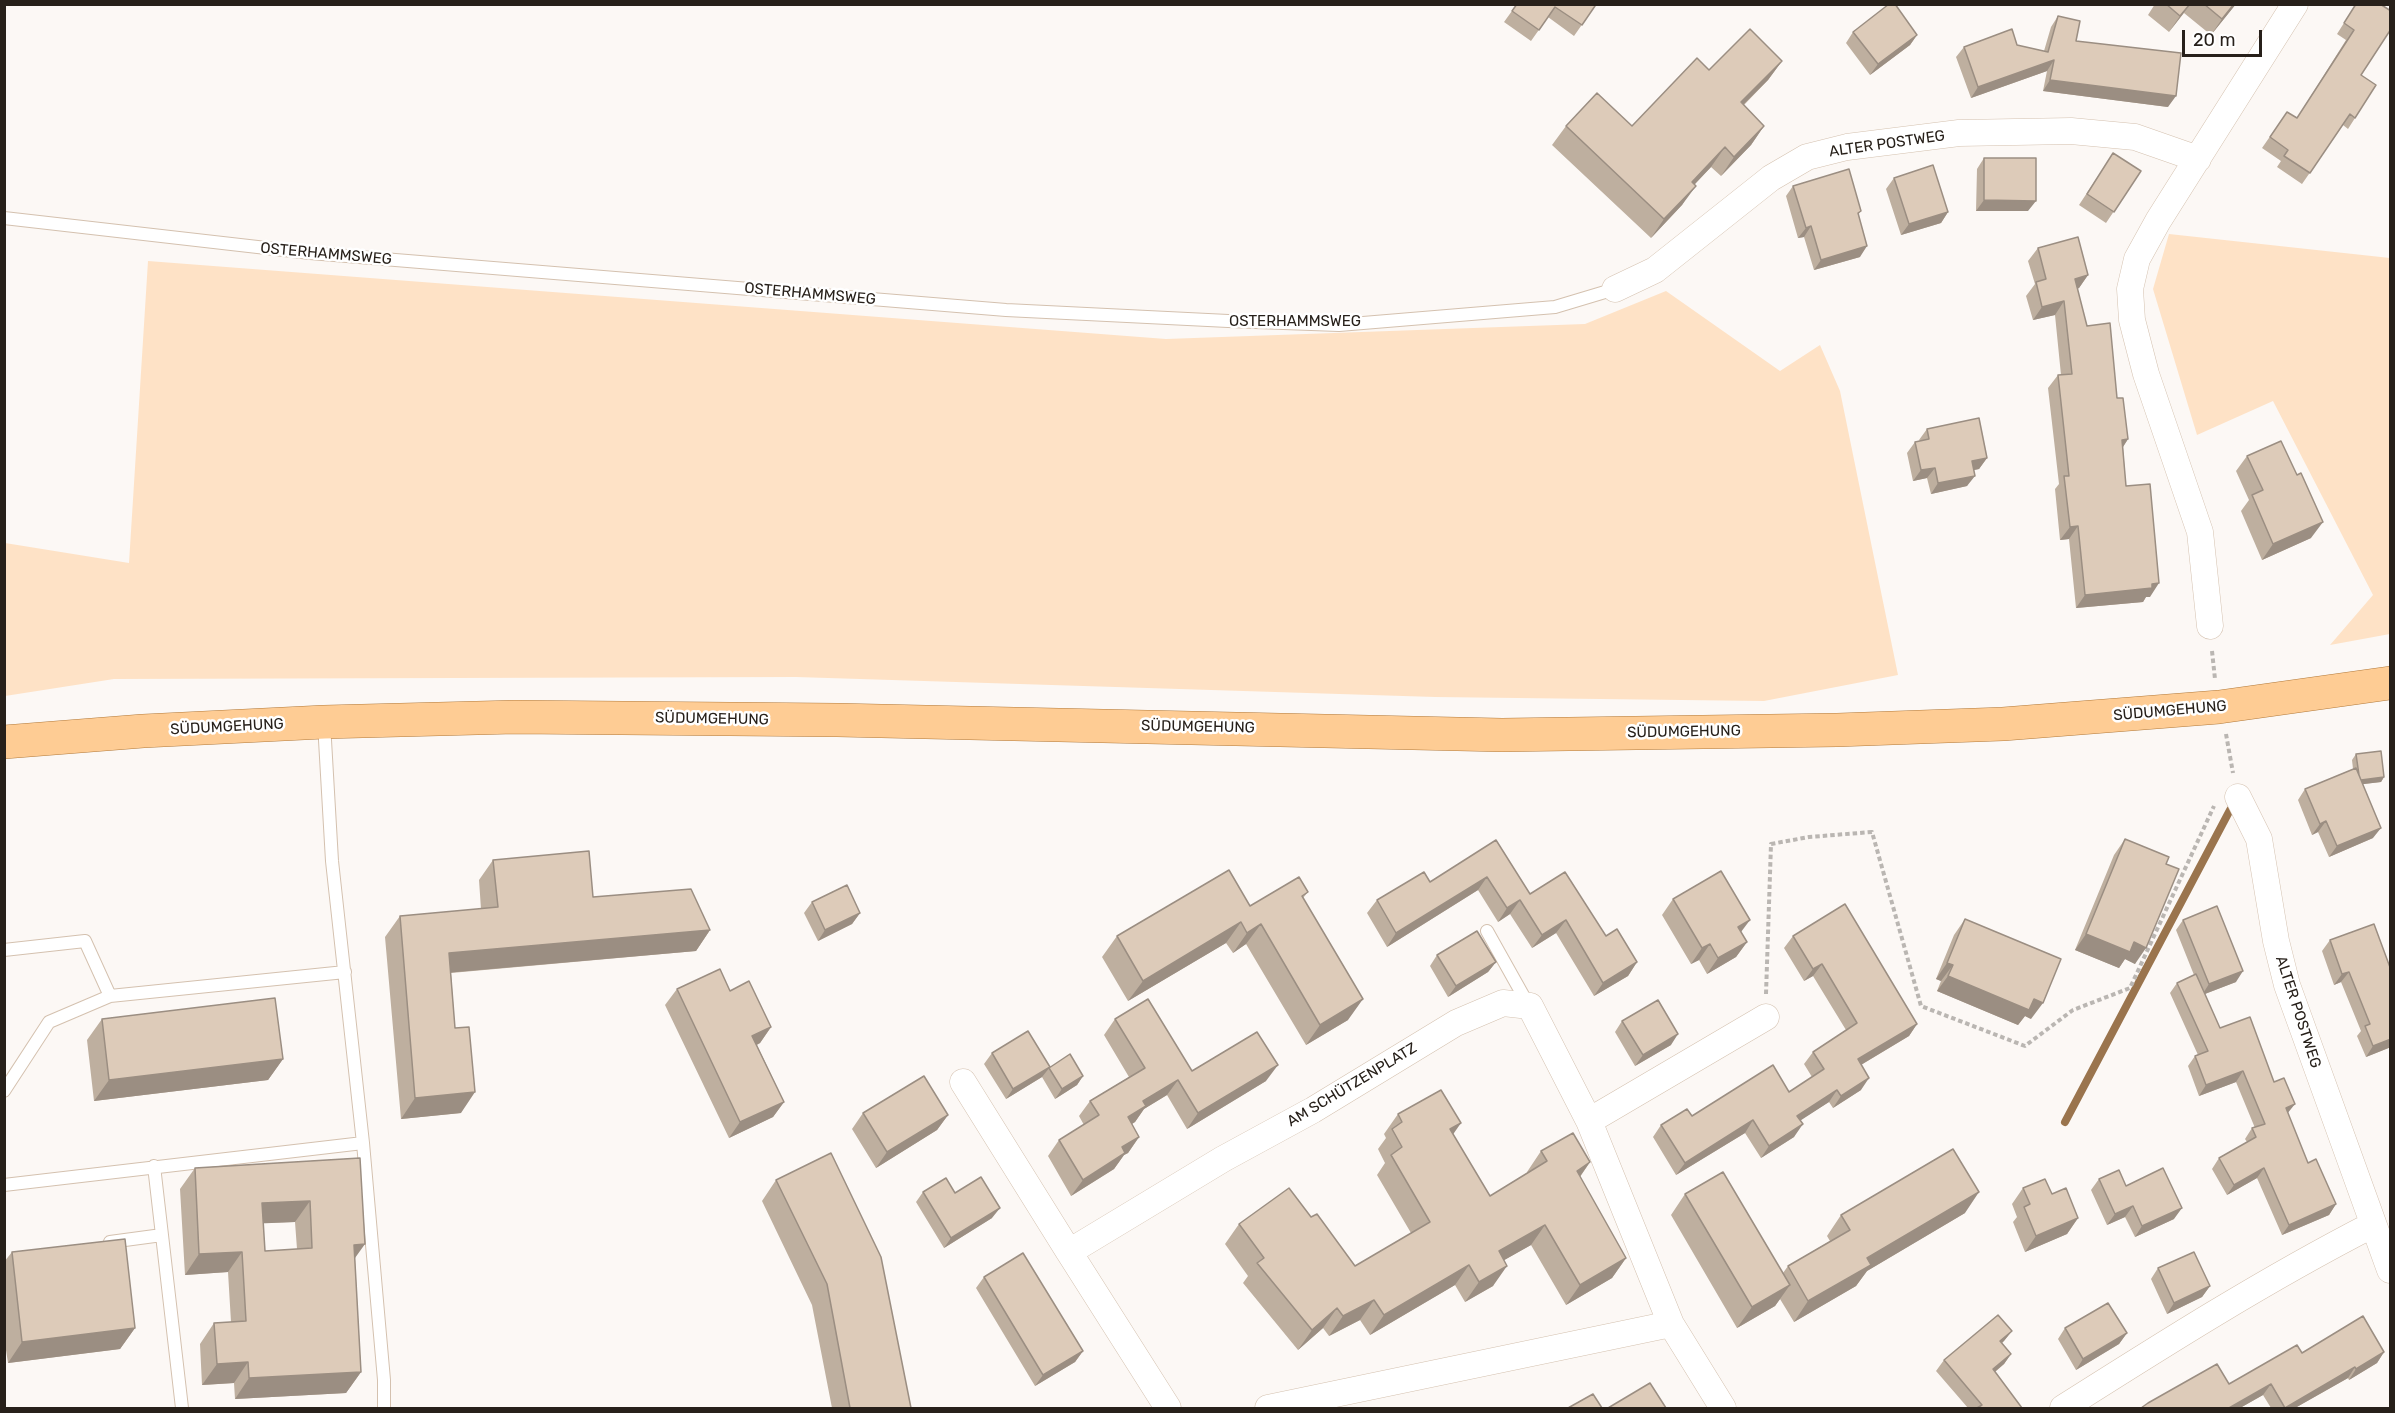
<!DOCTYPE html>
<meta charset="utf-8">
<style>
body{margin:0}
#map{position:relative;width:2395px;height:1413px;overflow:hidden;background:#fcf8f5;font-family:Rubik,sans-serif}
canvas{display:block}
.frame{position:absolute;inset:0;border:6px solid #27201a;pointer-events:none}
.scale{position:absolute;left:2182px;top:30px;width:80px;height:27px;box-sizing:border-box;border:3px solid #27201a;border-top:0;padding-left:8px;font-size:18px;line-height:21px;white-space:nowrap;color:#27201a;-webkit-text-stroke:4px #fff;paint-order:stroke}
</style>
<div id="map">
<canvas width="2395" height="1413"></canvas>
<div class="frame"></div>
<div class="scale">20 m</div>
</div>
<script>
const ctx = document.querySelector('canvas').getContext('2d');
ctx.lineJoin = 'round';
function paint(path, color) { ctx.fillStyle = color; ctx.fill(path, 'evenodd'); }
function trace(path, color, width, dash) { ctx.strokeStyle = color; ctx.lineWidth = width; ctx.lineCap = dash ? 'butt' : 'round'; ctx.setLineDash(dash || []); ctx.stroke(path); }
function label(font, color, halo, rows, align = 'center') {
  ctx.font = font + ' Rubik,sans-serif'; ctx.lineWidth = 5; ctx.setLineDash([]); ctx.textBaseline = 'middle'; ctx.strokeStyle = halo; ctx.fillStyle = color; for (const [text, x, y, turn = 0] of rows) {
    ctx.save(); ctx.translate(x, y); ctx.rotate((+turn || 0) * Math.PI / 180); ctx.textAlign = isNaN(turn) ? turn : align; if (halo) ctx.strokeText(text, 0, 0); ctx.fillText(text, 0, 0); ctx.restore();
  }
}
paint(new Path2D(`
 M2169 234 2390 258V634L2330 645 2373 595 2273 401 2197 435 2153 289Z
 M148 261 1166 339 1585 324 1666 291 1780 371 1820 345 1840 391 1898 675 1764 701 1435 697 796 677 114 679 5 696V543L129 563Z`), '#fee2c6');
trace(new Path2D(`
 M2065 1122 2230 810`), '#9a744d', 8);
const service = new Path2D(`
 M4 218 310 253 1006 310 1228 321 1339 325 1555 307 1615 289
 M324 723 332 861 363 1143 384 1380V1408
 M1487 931 1529 1006
 M4 950 85 941 110 996
 M4 1091 49 1022 110 996 345 972
 M154 1166 182 1408
 M4 1185 363 1143
 M110 1242 162 1235`);
const minor = new Path2D(`
 M1615 289 1655 270 1771 178 1807 157 1847 147 1959 133 2071 131 2135 137 2198 159
 M2210 626 2200 532 2146 374 2132 320 2130 289 2137 259 2158 221 2295 4
 M2238 797 2259 839 2276 941 2287 985 2390 1270
 M963 1082 1069 1252
 M1589 1121 1766 1017
 M1168 1408 1069 1252 1223 1159 1313 1110 1456 1023 1503 1003 1530 1006 1589 1121 1671 1324 1723 1408
 M1268 1408 1671 1324
 M2063 1408C2164 1344 2265 1280 2372 1225`);
const primary = new Path2D(`
 M4 742 143 731 324 722 515 717 837 720 1502 735 1837 730 2003 724 2219 707 2390 683`);
trace(service, '#d4c1af', 14);
trace(minor, '#d4c1af', 27);
trace(primary, '#b27a3b', 34);
trace(new Path2D(`
 M2212 651 2215 679
 M2226 734 2233 773
 M1766 994 1771 844 1809 837 1872 832 1921 1006 2025 1046 2073 1010 2130 988 2214 806`), '#bab6b2', 4, [4.5, 3]);
trace(service, '#fff', 12);
trace(minor, '#fff', 26);
trace(primary, '#fecc94', 33);
paint(new Path2D(`
 M1517 4 1595 6 1574 36 1548 17 1531 41 1504 22Z
 M2155 4H2236L2211 35 2184 13 2169 32 2148 15Z
 M2356 4H2380L2361 75 2355 118 2348 129 2343 125 2302 184 2277 167 2281 161 2262 148 2287 112 2297 118 2346 40 2337 34Z
 M2058 16 2076 41 2168 107 2043 91 2047 71 1971 98 1956 57 1964 47 2017 45 2044 51 2051 27Z
 M1853 32 1917 35 1910 45 1870 75 1846 43Z
 M1782 61 1768 80 1744 105 1764 126 1751 145 1721 176 1711 167 1694 185 1682 205 1651 238 1552 145 1566 126H1632L1709 70Z
 M1984 158 2028 211H1976L1977 169Z
 M2106 164 2141 171 2106 223 2079 205Z
 M1894 178 1948 212 1941 223 1901 235 1886 189Z
 M1793 186 1861 211 1858 215 1860 257 1814 270 1804 237 1798 238 1786 196Z
 M2038 248 2088 275 2079 288 2077 289 2087 326 2117 398 2128 439 2123 447 2126 486 2150 597H2146L2143 602 2076 608 2069 539 2060 540 2055 489 2059 484 2048 388 2058 375H2061L2055 315 2033 320 2026 296 2035 284 2028 261Z
 M1927 429 1987 458 1979 469 1974 470 1967 486 1931 494 1927 478 1913 481 1907 453 1915 442 1920 441 1919 440Z
 M2247 456 2311 538 2262 560 2241 511 2249 500 2236 471Z
 M2356 754 2384 777 2381 782 2363 784 2373 838 2329 857 2318 832 2312 835 2298 800 2305 789 2353 769 2352 760Z
 M2125 839 2166 864 2135 964 2125 959 2119 968 2075 950 2114 855Z
 M1496 840 1530 894 1606 936 1637 962 1628 976 1594 996 1556 933 1532 948 1510 914 1498 922 1478 890 1387 947 1367 913 1377 900 1430 882Z
 M493 860 593 897 710 930 696 951 451 973 461 1113 401 1119 385 937 400 916 481 909 479 880Z
 M1308 892 1303 898 1348 1020 1306 1045 1246 944 1233 953 1226 943 1128 1001 1102 957 1117 936 1250 906Z
 M1673 899 1741 932 1747 942 1736 957 1707 974 1699 960 1691 964 1662 915Z
 M812 902 860 913 852 924 818 941 804 913Z
 M1965 919 2031 1019 2025 1016 2018 1025 1937 991 1941 981 1936 979 1954 935Z
 M2183 920 2236 982 2205 994 2220 1028 2274 1082 2308 1163 2336 1204 2329 1215 2282 1235 2257 1178 2227 1195 2212 1169 2219 1158 2247 1142 2245 1139 2252 1128H2255L2236 1082 2199 1096 2188 1066 2195 1056 2198 1055 2170 993 2177 983 2194 975 2176 930Z
 M1793 936 1917 1024 1909 1036 1861 1065V1090L1833 1108 1829 1102 1800 1120 1794 1137 1761 1158 1745 1133 1676 1175 1653 1137 1661 1125 1692 1116 1789 1092 1812 1077 1804 1064 1813 1052 1846 1030 1813 976 1804 981 1784 948Z
 M2330 940 2391 970V1047L2366 1057 2357 1036 2361 1031 2341 982 2334 985 2322 951Z
 M1437 955 1496 962 1488 972 1448 997 1430 966Z
 M677 989 730 991 771 1027 760 1043 757 1045 784 1102 773 1117 729 1138 665 1005Z
 M102 1019 283 1059 268 1080 94 1101 87 1040Z
 M1115 1019 1192 1071 1266 1081 1187 1129 1167 1095 1144 1109 1135 1122 1132 1124 1139 1137 1128 1153 1124 1155 1114 1169 1071 1196 1048 1156 1059 1140 1084 1125 1079 1116 1090 1101 1129 1077 1104 1035Z
 M1622 1021 1671 1045 1635 1066 1615 1032Z
 M992 1053 1050 1067 1083 1076 1077 1085 1055 1099 1042 1077 1006 1099 984 1064Z
 M863 1113 948 1115 937 1130 876 1168 852 1129Z
 M1398 1114 1453 1134 1490 1196 1528 1173 1527 1172 1541 1151 1590 1162 1580 1177 1626 1258 1612 1278 1566 1305 1531 1245 1504 1260 1493 1286 1465 1302 1455 1285 1370 1335 1360 1320 1329 1336 1323 1328 1298 1350 1243 1283 1248 1276 1225 1244 1239 1224 1311 1217 1355 1266 1411 1233 1377 1175 1385 1163 1378 1149 1386 1138 1384 1134Z
 M360 1158 355 1259 361 1372 346 1393 235 1399 234 1383 202 1385 200 1344 214 1323 231 1322 228 1272 185 1275 180 1189 195 1168ZM295 1222 297 1249 265 1251 263 1223Z
 M2099 1179 2126 1186 2174 1219 2135 1237 2125 1217 2107 1225 2091 1190Z
 M776 1180 911 1408H832L812 1305 762 1201Z
 M2023 1188 2052 1194 2078 1218 2067 1234 2025 1252 2013 1222 2017 1217 2012 1204Z
 M923 1192 955 1193 992 1218 944 1248 916 1202Z
 M1685 1194 1783 1273 1788 1266 1830 1241 1827 1236 1841 1215 1965 1213 1867 1271 1856 1286 1794 1322 1780 1299 1775 1306 1737 1328 1671 1215Z
 M12 1252 135 1328 120 1349 8 1363 4 1337V1262Z
 M2158 1268 2210 1286 2202 1297 2167 1314 2151 1279Z
 M984 1277 1083 1351 1075 1362 1035 1386 976 1288Z
 M2065 1328 2127 1333 2119 1344 2076 1370 2058 1339Z
 M2012 1331 2002 1343 2011 1354 2004 1364 1995 1372 2022 1408H1968L1936 1371 1944 1360Z
 M2384 1352 2377 1363 2349 1380 2348 1378 2295 1408H2271L2263 1395 2240 1408H2141L2229 1384 2302 1353Z`), '#beaf9f');
paint(new Path2D(`
 M2190 4 2179 19 2169 32 2180 16Z
 M2234 4H2236L2211 35 2222 19Z
 M1917 35 1910 45 1870 75 1878 64Z
 M2054 60 2047 71 1971 98 1978 87Z
 M1782 61 1768 80 1727 121 1741 102Z
 M2050 80 2176 96 2168 107 2043 91Z
 M1764 126 1751 145 1721 176 1734 157Z
 M1725 147 1711 167 1678 202 1692 182Z
 M1696 186 1682 205 1651 238 1664 219Z
 M1984 200 2036 201 2028 211H1976Z
 M1948 212 1941 223 1901 235 1909 224Z
 M1811 226 1804 237 1798 238 1806 228Z
 M1867 246 1860 257 1814 270 1821 260Z
 M2088 275 2079 288 2065 292 2075 279Z
 M2064 301 2055 315 2033 320 2042 307Z
 M2128 439 2119 453 2122 440Z
 M1987 458 1979 469 1964 472 1972 461Z
 M1935 468 1927 478 1913 481 1921 470Z
 M1975 476 1967 486 1931 494 1938 483Z
 M2323 522 2311 538 2262 560 2273 544Z
 M2078 526 2069 539 2060 540 2070 527Z
 M2159 583 2150 597H2146L2143 602 2076 608 2085 595Z
 M2384 777 2381 782 2356 785 2359 780Z
 M2326 821 2318 832 2312 835 2320 824Z
 M2381 828 2373 838 2329 857 2337 846Z
 M1487 877 1478 890 1387 947 1396 933Z
 M1520 900 1510 914 1498 922 1507 908Z
 M860 913 852 924 818 941 825 930Z
 M1566 920 1556 933 1532 948 1542 935Z
 M1750 920 1738 936V927Z
 M1241 922 1226 943 1128 1001 1143 981Z
 M1261 924 1246 944 1233 953 1247 933Z
 M710 930 696 951 434 974 449 953Z
 M2086 934 2134 942 2146 948 2135 964 2125 959 2119 968 2075 950Z
 M1747 942 1736 957 1707 974 1718 958Z
 M1710 944 1699 960 1691 964 1702 948Z
 M1496 962 1488 972 1448 997 1456 986Z
 M1637 962 1628 976 1594 996 1603 983Z
 M1947 963 1953 965 1941 981 1936 979Z
 M1822 964 1813 976 1804 981 1813 969Z
 M2243 971 2236 982 2202 995 2209 984Z
 M2349 972 2341 982 2334 985 2342 974Z
 M1948 976 2034 999 2043 1003 2031 1019 2025 1016 2018 1025 1937 991Z
 M1363 999 1348 1020 1306 1045 1320 1025Z
 M1917 1024 1909 1036 1849 1072 1858 1059Z
 M771 1027 760 1043 741 1052 752 1036Z
 M1678 1034 1671 1045 1635 1066 1643 1055Z
 M2391 1039V1047L2366 1057 2373 1046Z
 M283 1059 268 1080 94 1101 109 1080Z
 M1278 1065 1266 1081 1187 1129 1198 1113Z
 M1050 1067 1042 1077 1006 1099 1013 1089Z
 M2243 1071 2236 1082 2199 1096 2206 1085Z
 M1083 1076 1077 1085 1055 1099 1062 1089Z
 M1869 1078 1861 1090 1833 1108 1841 1096Z
 M1178 1080 1167 1095 1144 1109 1135 1122 1117 1133 1128 1117 1143 1101Z
 M1837 1090 1829 1102 1789 1128 1797 1116Z
 M475 1092 461 1113 401 1119 415 1098Z
 M784 1102 773 1117 729 1138 740 1122Z
 M2295 1104 2287 1114 2286 1108Z
 M948 1115 937 1130 876 1168 887 1152Z
 M1753 1120 1745 1133 1676 1175 1685 1163Z
 M1461 1123 1447 1143 1450 1129Z
 M1803 1124 1794 1137 1761 1158 1769 1146Z
 M1139 1137 1128 1153 1124 1155 1114 1169 1071 1196 1083 1180 1122 1147Z
 M1590 1162 1576 1182 1577 1171Z
 M2264 1168 2257 1178 2227 1195 2234 1185Z
 M1979 1192 1965 1213 1867 1271 1856 1286 1794 1322 1808 1301 1867 1258Z
 M310 1201 295 1222 248 1224 262 1203Z
 M2336 1204 2329 1215 2282 1235 2289 1225Z
 M2133 1206 2125 1217 2107 1225 2115 1214Z
 M1000 1208 992 1218 944 1248 951 1238Z
 M2182 1208 2174 1219 2135 1237 2142 1226Z
 M2078 1218 2067 1234 2025 1252 2036 1236Z
 M1545 1225 1531 1245 1485 1271 1499 1251Z
 M365 1244 350 1265 354 1245Z
 M242 1252 228 1272 185 1275 199 1254Z
 M1626 1258 1612 1278 1566 1305 1580 1285Z
 M1469 1265 1455 1285 1370 1335 1384 1315Z
 M1507 1266 1493 1286 1465 1302 1479 1282Z
 M1790 1285 1775 1306 1737 1328 1752 1307Z
 M2210 1286 2202 1297 2167 1314 2174 1303Z
 M1374 1300 1360 1320 1329 1336 1343 1316Z
 M1337 1308 1323 1328 1298 1350 1312 1330Z
 M135 1328 120 1349 8 1363 22 1342Z
 M2012 1331 2004 1341 1993 1351 2000 1341Z
 M2127 1333 2119 1344 2076 1370 2083 1359Z
 M1083 1351 1075 1362 1035 1386 1043 1375Z
 M2384 1352 2377 1363 2349 1380 2356 1369Z
 M2011 1354 2004 1364 1985 1380 1993 1369Z
 M248 1362 234 1383 202 1385 217 1364Z
 M2355 1367 2348 1378 2295 1408H2285Z
 M361 1372 346 1393 235 1399 249 1378Z
 M2271 1384 2263 1395 2240 1408H2229Z`), '#9b8e82');
const building = new Path2D(`
 M1517 4H1593L1595 6 1582 25 1555 7 1539 30 1512 11Z
 M1889 4H1895L1917 35 1878 64 1853 32Z
 M2166 4H2190L2180 16Z
 M2204 4H2234L2222 19Z
 M2356 4H2380L2391 11V29L2361 75 2376 85 2355 118 2350 114 2310 173 2284 156 2288 150 2270 137 2287 112 2297 118 2354 30 2344 23Z
 M2058 16 2080 21 2076 41 2181 53 2176 96 2050 80 2054 60 1978 87 1964 47 2012 29 2017 45 2048 52Z
 M1750 29 1782 61 1741 102 1764 126 1734 157 1725 147 1692 182 1696 186 1664 219 1566 126 1597 93 1632 126 1697 58 1709 70Z
 M2113 153 2141 171 2114 212 2087 194Z
 M1984 158H2036V201L1984 200Z
 M1933 165 1948 212 1909 224 1894 178Z
 M1849 169 1861 211 1858 213 1867 246 1821 260 1811 226 1806 228 1793 186Z
 M2078 237 2088 275 2075 279 2087 326 2110 323 2117 398H2123L2128 439 2122 440 2126 486 2150 484 2159 583 2152 584V588L2085 595 2078 526 2070 527 2064 476H2069L2058 375 2072 374 2064 301 2042 307 2036 282 2046 279 2038 248Z
 M1979 418 1987 458 1972 461 1975 476 1938 483 1935 468 1921 470 1915 442 1929 439 1927 429Z
 M2281 441 2297 475 2301 473 2323 522 2273 544 2252 495 2263 490 2247 456Z
 M2381 751 2384 777 2361 780 2359 775 2356 754Z
 M2356 768 2381 828 2337 846 2326 821 2320 824 2305 789Z
 M2125 839 2169 857 2166 864 2179 869 2146 948 2134 942 2130 952 2086 934Z
 M1496 840 1530 894 1565 872 1606 936 1617 929 1637 962 1603 983 1566 920 1542 935 1520 900 1507 908 1487 877 1396 933 1377 900 1424 872 1430 882Z
 M589 851 593 897 691 889 710 930 449 953 455 1028 469 1027 475 1092 415 1098 400 916 498 907 493 860Z
 M1229 870 1250 906 1299 877 1308 892 1302 896 1363 999 1320 1025 1261 924 1247 933 1241 922 1143 981 1117 936Z
 M1721 871 1750 920 1738 927 1747 942 1718 958 1710 944 1702 948 1673 899Z
 M847 885 860 913 825 930 812 902Z
 M1845 904 1917 1024 1858 1059 1869 1078 1841 1096 1837 1090 1797 1116 1803 1124 1769 1146 1753 1120 1685 1163 1661 1125 1687 1109 1692 1116 1773 1065 1789 1092 1824 1069 1813 1052 1857 1023 1822 964 1813 969 1793 936Z
 M2217 906 2243 971 2209 984 2183 920Z
 M1965 919 2061 959 2043 1003 2034 999 2029 1010 1948 976 1953 965 1947 963Z
 M2374 924 2391 970V1039L2373 1046 2365 1026 2370 1024 2349 972 2342 974 2330 940Z
 M1477 931 1496 962 1456 986 1437 955Z
 M720 969 730 991 749 981 771 1027 752 1036 784 1102 740 1122 677 989Z
 M2196 974 2220 1028 2250 1017 2274 1082 2284 1078 2295 1104 2286 1108 2308 1163 2316 1159 2336 1204 2289 1225 2264 1168 2234 1185 2219 1158 2256 1137 2252 1128 2265 1124 2243 1071 2206 1085 2195 1056 2208 1051 2177 983Z
 M275 998 283 1059 109 1080 102 1019Z
 M1148 999 1192 1071 1257 1032 1278 1065 1198 1113 1178 1080 1143 1101 1146 1106 1128 1117 1139 1137 1122 1147 1125 1153 1083 1180 1059 1140 1099 1115 1090 1101 1145 1068 1115 1019Z
 M1658 1000 1678 1034 1643 1055 1622 1021Z
 M1028 1031 1050 1067 1013 1089 992 1053Z
 M1070 1054 1083 1076 1062 1089 1049 1068Z
 M924 1076 948 1115 887 1152 863 1113Z
 M1441 1090 1461 1123 1450 1129 1490 1196 1547 1161 1541 1151 1573 1133 1590 1162 1577 1171 1626 1258 1580 1285 1545 1225 1499 1251 1507 1266 1479 1282 1469 1265 1384 1315 1374 1300 1343 1316 1337 1308 1312 1330 1257 1263 1264 1258 1239 1224 1289 1188 1311 1217 1317 1214 1355 1266 1430 1222 1391 1155 1402 1147 1392 1129 1402 1122 1398 1114Z
 M1953 1149 1979 1192 1867 1258 1871 1265 1808 1301 1788 1266 1850 1230 1841 1215Z
 M831 1153 881 1257 911 1408H850L827 1284 776 1180Z
 M360 1158 365 1244 354 1245 361 1372 249 1378 248 1362 217 1364 214 1323 246 1321 242 1252 199 1254 195 1168ZM310 1201 312 1248 265 1251 262 1203Z
 M2163 1168 2182 1208 2142 1226 2133 1206 2115 1214 2099 1179 2119 1170 2126 1186Z
 M1723 1172 1790 1285 1752 1307 1685 1194Z
 M981 1177 1000 1208 951 1238 923 1192 946 1178 955 1193Z
 M2045 1179 2052 1194 2066 1188 2078 1218 2036 1236 2024 1207 2030 1204 2023 1188Z
 M125 1239 135 1328 22 1342 12 1252Z
 M2194 1252 2210 1286 2174 1303 2158 1268Z
 M1023 1253 1083 1351 1043 1375 984 1277Z
 M2108 1303 2127 1333 2083 1359 2065 1328Z
 M1998 1315 2012 1331 2000 1341 2011 1354 1993 1369 2022 1408H1977L1982 1405 1944 1360Z
 M2363 1316 2384 1352 2356 1369 2355 1367 2285 1408 2271 1384 2229 1408H2141L2148 1403 2217 1364 2229 1384 2297 1345 2302 1353Z
 M1650 1383 1666 1408H1608Z
 M1593 1394 1602 1408H1568Z`);
paint(building, '#ddcbb9');
trace(building, '#9b8e82', 1.5);
label('15px', '#27201a', '#fff', [
 ["ALTER POSTWEG",1887,144,-8],
 ["OSTERHAMMSWEG",326,254,5],
 ["OSTERHAMMSWEG",810,294,5],
 ["OSTERHAMMSWEG",1295,322],
 ["SÜDUMGEHUNG",2170,711,-5],
 ["SÜDUMGEHUNG",712,719,1],
 ["SÜDUMGEHUNG",227,727,-3],
 ["SÜDUMGEHUNG",1198,727,1],
 ["SÜDUMGEHUNG",1684,732,-1],
 ["ALTER POSTWEG",2298,1012,72],
 ["AM SCHÜTZENPLATZ",1352,1085,-31]
]);
</script>
